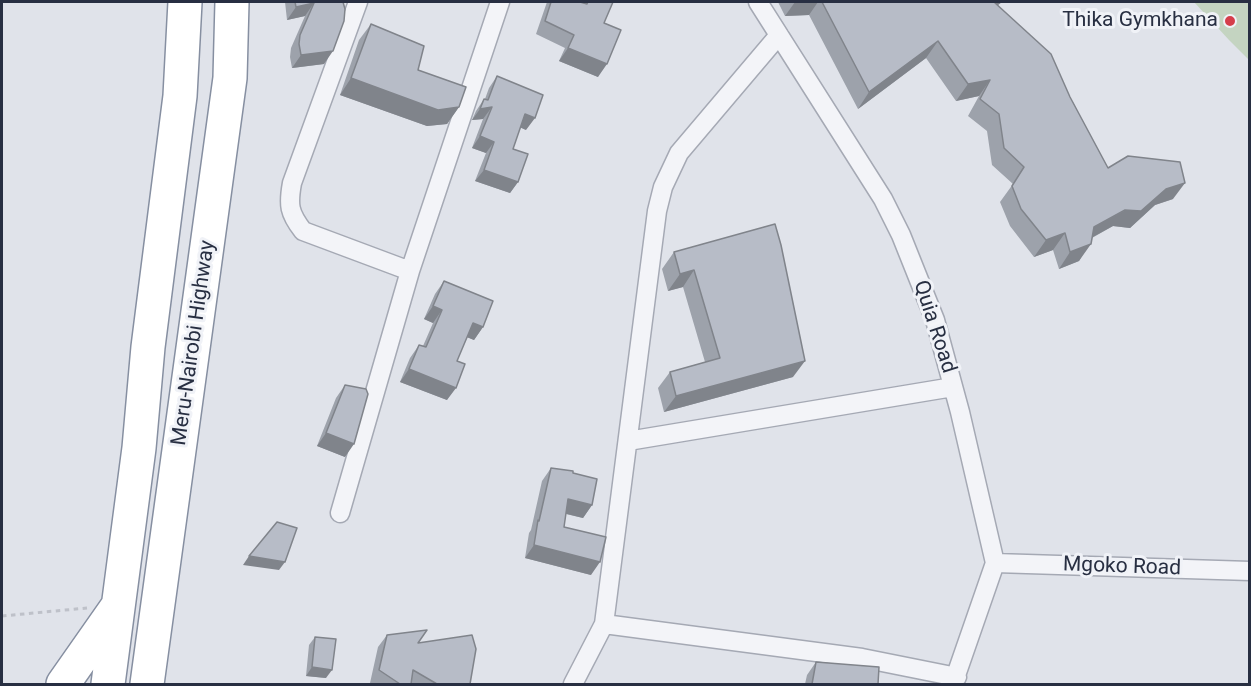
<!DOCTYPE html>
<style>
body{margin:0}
#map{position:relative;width:1251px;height:686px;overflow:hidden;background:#e0e3ea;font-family:Roboto,sans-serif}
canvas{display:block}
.frame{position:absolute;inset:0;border:3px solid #282f42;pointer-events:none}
</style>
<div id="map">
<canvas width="1251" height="686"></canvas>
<div class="frame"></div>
</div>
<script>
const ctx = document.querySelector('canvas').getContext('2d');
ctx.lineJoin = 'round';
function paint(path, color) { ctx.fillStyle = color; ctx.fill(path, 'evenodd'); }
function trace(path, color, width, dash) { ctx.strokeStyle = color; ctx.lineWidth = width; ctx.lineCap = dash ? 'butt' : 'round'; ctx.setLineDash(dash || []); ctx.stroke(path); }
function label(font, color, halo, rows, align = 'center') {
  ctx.font = font + ' Roboto,sans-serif'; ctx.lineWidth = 6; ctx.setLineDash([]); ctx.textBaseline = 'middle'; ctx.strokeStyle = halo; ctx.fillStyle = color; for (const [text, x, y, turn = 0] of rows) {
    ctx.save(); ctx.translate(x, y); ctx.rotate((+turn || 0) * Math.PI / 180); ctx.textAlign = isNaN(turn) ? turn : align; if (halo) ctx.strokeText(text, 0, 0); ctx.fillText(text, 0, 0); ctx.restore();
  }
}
paint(new Path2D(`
 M1194 2H1249V60L1229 40Z`), '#c4d4c1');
const street = new Path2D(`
 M358 2 292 183C288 205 289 213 303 231L410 271
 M758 2 883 199 901 235 935 320 960 412 995 563 953 684
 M779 35 679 153 663 187 657 211 604 624 862 658 957 677
 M628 441 953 387
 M340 513 410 271 500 2
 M995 563 1250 571
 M573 684 604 624`);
const highway = new Path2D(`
 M63 684 117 607
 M108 684 139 448 148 347 180 96 185 2
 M147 684 230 78 232 2`);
trace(street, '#a5a9b4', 21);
trace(highway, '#868fa1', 36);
trace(new Path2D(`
 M2 616 87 608`), '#bec1c9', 3, [4.5, 4.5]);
trace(street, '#f3f4f8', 18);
trace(highway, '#fff', 33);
paint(new Path2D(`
 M285 2H343L324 64 292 68 290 57 291 48 305 16 287 20Z
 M547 2H580L584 3V2H613L604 23 598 77 559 61 565 48 536 34Z
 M778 2H1002L998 5 1070 97 1108 168 1173 199 1155 205 1130 228 1113 226 1092 238 1079 261 1059 269 1053 250 1034 257 1010 226 1000 202 1013 184 992 165 987 131 968 116 979 96 956 101 926 58 858 109 809 15 785 16Z
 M371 24 418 70 459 107 447 124 427 126 340 95 359 40Z
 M497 76 526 130 520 127 513 149 518 182 510 193 475 181 486 153 472 148 483 119 472 120 476 111 484 99H485L489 88Z
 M775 224 793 377 664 412 658 388 670 372 705 362 683 287 668 291 662 269 674 252Z
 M444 281 483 327 474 340 467 337 457 361 447 400 400 382 410 358 419 345 423 346 433 323 424 319 435 294Z
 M345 385V457L317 446 336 398Z
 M551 468 573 473 592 505 583 518 566 514 564 527 591 575 525 558 529 533 531 530 542 481Z
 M387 635 418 643 470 684H372L370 683 378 647Z
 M315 637 326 678 306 676 309 645Z
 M816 662 878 684H805L807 675Z`), '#9da2ab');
paint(new Path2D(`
 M795 2H818L809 15 785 16Z
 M992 2H1002L981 17Z
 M314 3 305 16 287 20 296 7Z
 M938 41 926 58 858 109 869 92Z
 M568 48 607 64 598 77 559 61Z
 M333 51 324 64 292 68 301 55Z
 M351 78 459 107 447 124 427 126 340 95Z
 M990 80 979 96 956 101 968 84Z
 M492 107 483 119 472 120 480 109Z
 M525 114 535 118 526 130 517 126Z
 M480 136 494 142 486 153 472 148Z
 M484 170 518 182 510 193 475 181Z
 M1185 183 1173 199 1155 205 1130 228 1113 226 1082 243 1094 227 1166 189Z
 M1065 233 1053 250 1034 257 1046 240Z
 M1091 244 1079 261 1059 269 1070 252Z
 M694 270 683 287 668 291 680 274Z
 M433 306 442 310 433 323 424 319Z
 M473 323 483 327 474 340 464 336Z
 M805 361 793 377 664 412 676 396Z
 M409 369 456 388 447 400 400 382Z
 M326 433 354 444 345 457 317 446Z
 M568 499 592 505 583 518 559 512Z
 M534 545 600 562 591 575 525 558Z
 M249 556 285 562 279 570 243 565Z
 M312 667 332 670 326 678 306 676Z`), '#80848b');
const building = new Path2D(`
 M295 2H343L345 9 344 21 333 51 301 55 299 44 300 35 314 3 296 7Z
 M551 2H580L587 4 588 2H613L604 23 621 30 607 64 568 48 574 35 545 21Z
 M822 2H994L1051 54 1070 97 1108 168 1128 156 1180 162 1185 183 1166 189 1141 211 1125 210 1094 227 1091 244 1070 252 1065 233 1046 240 1021 209 1012 186 1024 167 1004 148 999 114 980 99 990 80 968 84 938 41 869 92Z
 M371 24 424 46 418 70 466 87 459 107 438 110 351 78Z
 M497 76 543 95 535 118 525 114 513 149 528 154 518 182 484 170 494 142 480 136 492 107 480 109 484 99 488 100Z
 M775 224 781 245 805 361 676 396 670 372 720 358 694 270 680 274 674 252Z
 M444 281 493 301 483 327 473 323 457 361 465 364 456 388 409 369 419 345 426 347 442 310 433 306Z
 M345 385 366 389 368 394 354 444 326 433Z
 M551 468 573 471V473L597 479 592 505 568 499 564 527 606 537 600 562 534 545 538 520 539 521Z
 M277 522 297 528 285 562 249 556Z
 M427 630 418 643 472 635 476 649 470 684H437L413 670 411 684H400L379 670 387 635Z
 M315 637 336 639 332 670 312 667Z
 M816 662 879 667 878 684H812Z`);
paint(building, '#b7bcc7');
trace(building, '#80848b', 1.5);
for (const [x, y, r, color] of [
 [1230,21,6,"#d53e4b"]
]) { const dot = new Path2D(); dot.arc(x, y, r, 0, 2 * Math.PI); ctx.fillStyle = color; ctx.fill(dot); trace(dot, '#f0f2f7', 2); }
label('21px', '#282f42', '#f0f2f7', [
 ["Thika Gymkhana",1218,21]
], 'right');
label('21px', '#282f42', '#f0f2f7', [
 ["Quia Road",934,327,72],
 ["Meru-Nairobi Highway",194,343,-82],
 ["Mgoko Road",1122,567,2]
]);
</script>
